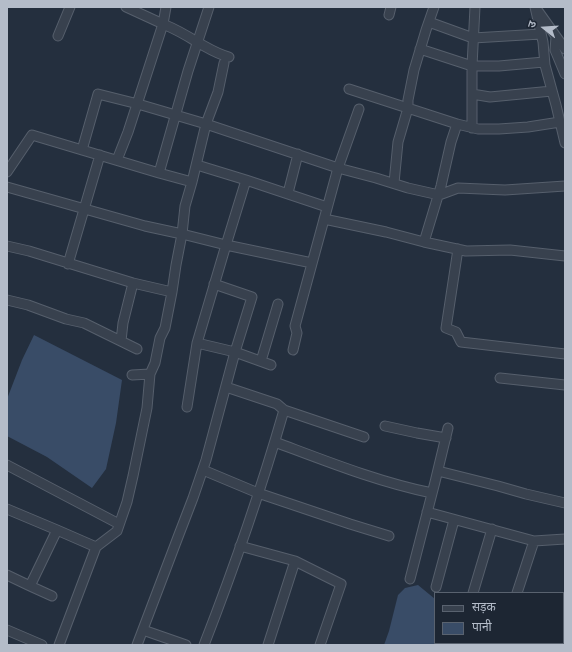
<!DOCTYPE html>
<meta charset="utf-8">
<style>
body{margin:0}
#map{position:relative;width:572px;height:652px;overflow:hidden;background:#242f3e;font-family:Rubik,"Noto Sans Devanagari",sans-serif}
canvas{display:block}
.frame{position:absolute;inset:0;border:8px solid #b4bcc9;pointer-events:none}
.legend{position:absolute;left:434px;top:592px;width:130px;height:52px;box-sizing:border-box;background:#1d2633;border:1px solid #59626f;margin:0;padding:5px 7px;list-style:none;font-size:12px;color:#b4bcc9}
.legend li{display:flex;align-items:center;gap:8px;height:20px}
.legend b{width:20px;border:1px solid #59626f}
.north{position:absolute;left:524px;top:8px;width:40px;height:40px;-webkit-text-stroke:3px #1d2633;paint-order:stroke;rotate:287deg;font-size:11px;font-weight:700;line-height:16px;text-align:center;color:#b4bcc9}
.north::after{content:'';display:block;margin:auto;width:14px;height:18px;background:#b4bcc9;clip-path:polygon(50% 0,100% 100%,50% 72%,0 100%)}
</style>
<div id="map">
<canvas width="572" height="652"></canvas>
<div class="frame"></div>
<ul class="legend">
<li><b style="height:5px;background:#38414e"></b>सड़क</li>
<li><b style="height:11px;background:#394c67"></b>पानी</li>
</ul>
<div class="north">उ</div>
</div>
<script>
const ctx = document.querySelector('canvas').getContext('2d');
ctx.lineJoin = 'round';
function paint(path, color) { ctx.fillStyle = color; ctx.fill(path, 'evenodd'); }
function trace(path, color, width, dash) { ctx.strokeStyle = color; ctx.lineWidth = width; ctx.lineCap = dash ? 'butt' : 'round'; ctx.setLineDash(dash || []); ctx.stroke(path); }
paint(new Path2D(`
 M34 335 122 380 116 423 106 469 92 488 47 457 7 436V399L22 360Z
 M418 585 435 599V643H514L518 645H384L389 631 398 595 405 588Z`), '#394c67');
const street = new Path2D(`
 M166 7 163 24C175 29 186 35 197 42 208 48 217 54 229 57
 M535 7 543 42 545 65 556 105 565 143
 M538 11 565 49
 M389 15 391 7
 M429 22 473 38 541 34
 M58 36 70 7
 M556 37 555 50 565 74
 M420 49 472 66H499L544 62
 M349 89 457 124 478 129H499L528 127 560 122
 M472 94 490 97 552 91
 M472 128V66L475 7
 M82 150 98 94 138 104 206 124 338 168 376 178 408 188 439 195 458 188 505 190 565 186
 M117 160 128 132 163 24 126 7
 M197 165 246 180 327 207
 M7 172 32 135 159 173 192 182
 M159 173 188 71 209 7
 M246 180 226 245 312 263
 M394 183 398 142 408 108V100L414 70 426 30 434 7
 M7 187 145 226 182 234 226 245 197 343 187 407
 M288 193 298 154
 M324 219 386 232 424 242 466 251 510 250 565 256
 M424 242 441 186 451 142 457 124
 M7 246 29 251 133 283 172 292
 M458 249 446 328 456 332 461 342 565 354
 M68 264 100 155
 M7 300 28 305 66 319 84 323 137 349
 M121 341 123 323 133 283
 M197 343 235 352 271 365
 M293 350 297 333 295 326 338 168 359 109
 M261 361 278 304
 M132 375 150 374
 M500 378 565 385
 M226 387 277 404 284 410 364 437
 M385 426 417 433 446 438
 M275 442C326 461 378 482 432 493
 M7 465 119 524
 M203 470 258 493 350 524 389 536
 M438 471 498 486 526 494 565 503
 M7 509 57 530 96 547
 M427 512 534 541 565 539
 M240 546 295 561 341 584 320 645
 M7 575 30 586 52 596
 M410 579 435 482 448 428
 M30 586 57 530
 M436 587 454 520
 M473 593 492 529
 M517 593 534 541
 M563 610 565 602
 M7 630 42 645
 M143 630 186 645
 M562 643 565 644
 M59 645 96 547 117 531 127 502 133 476 147 408 150 374 155 363 160 338 165 328 172 292 176 265 182 234 185 206 192 182 206 124 218 92 224 63
 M137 645 178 537 193 498 206 460 235 352 252 297 214 284
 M204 645C234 568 261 490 284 410
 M268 645 295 561`);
trace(street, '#565f6c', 11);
trace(street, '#38414e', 9);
</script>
